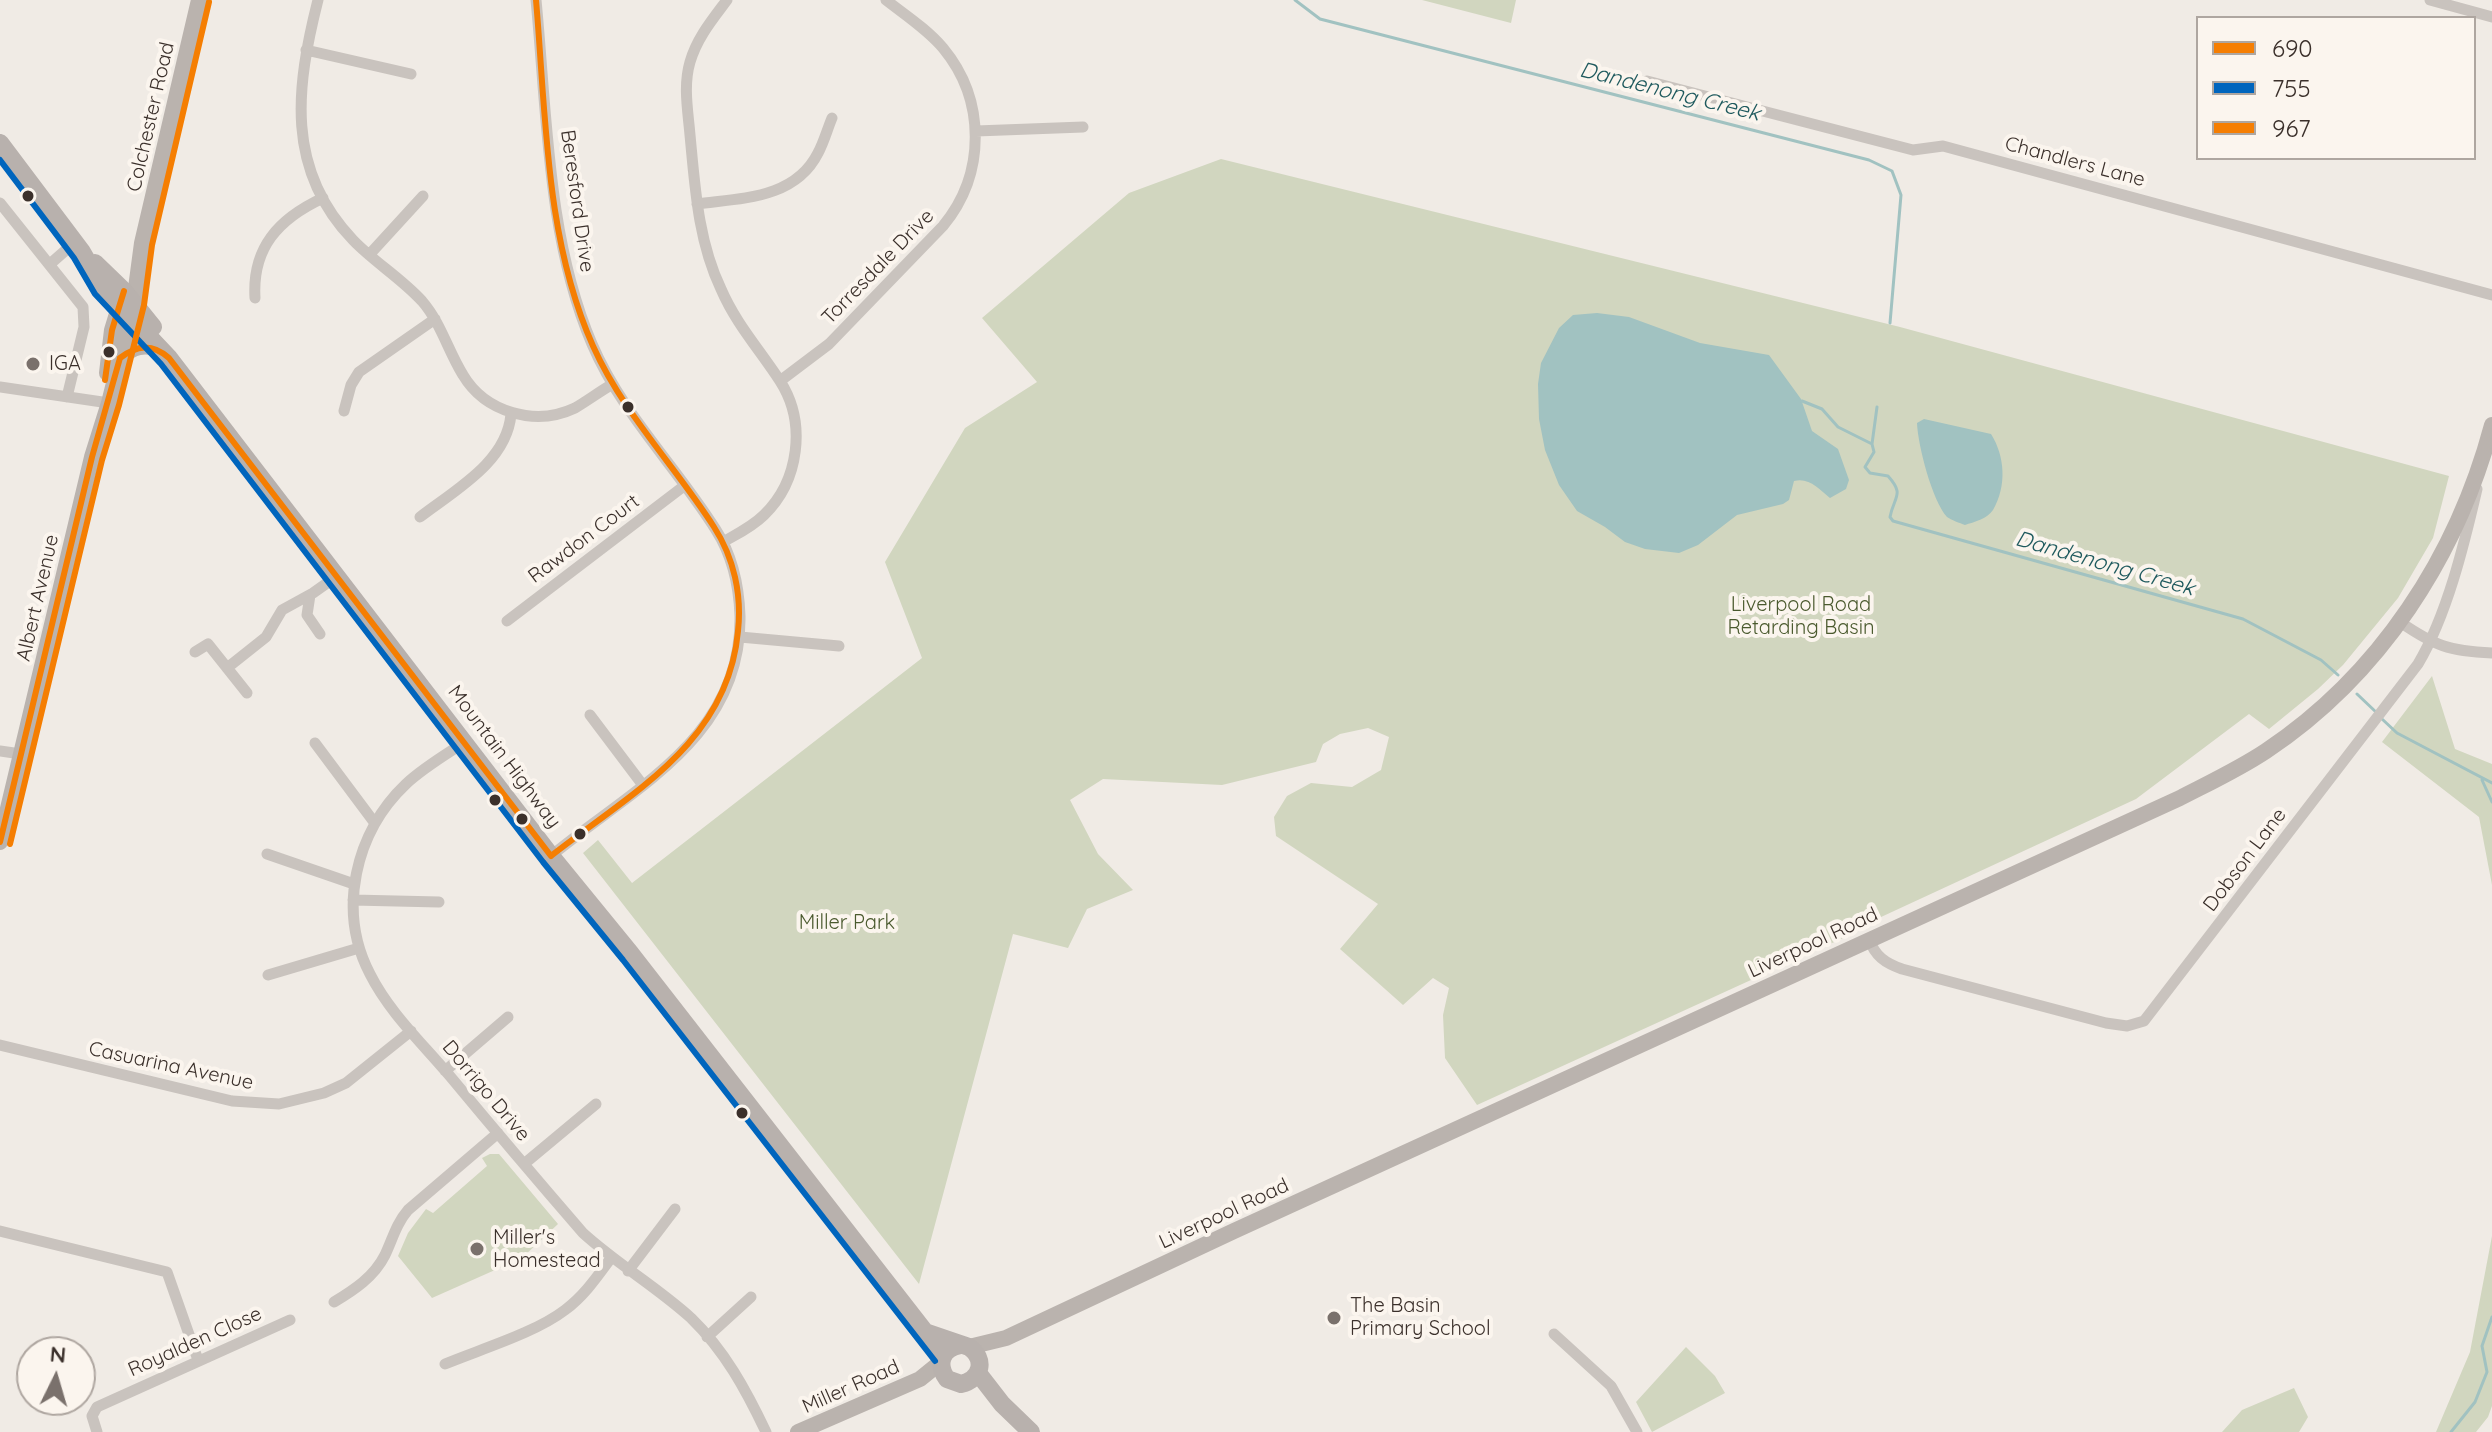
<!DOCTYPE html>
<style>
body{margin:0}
#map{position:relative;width:2492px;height:1432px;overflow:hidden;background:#f0ebe5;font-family:Quicksand,sans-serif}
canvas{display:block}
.legend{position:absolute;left:2196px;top:16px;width:280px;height:144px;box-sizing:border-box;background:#fbf5ee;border:2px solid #aea6a0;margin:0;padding:10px 14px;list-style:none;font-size:24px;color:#3b302b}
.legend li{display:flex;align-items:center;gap:16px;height:40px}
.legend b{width:40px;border:2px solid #aea6a0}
.north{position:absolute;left:16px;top:1336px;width:80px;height:80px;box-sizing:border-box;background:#fbf5ee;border:2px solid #aea6a0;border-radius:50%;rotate:5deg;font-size:22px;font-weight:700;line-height:32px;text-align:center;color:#3b302b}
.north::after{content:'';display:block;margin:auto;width:28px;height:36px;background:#7a716c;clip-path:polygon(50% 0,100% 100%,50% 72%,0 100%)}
</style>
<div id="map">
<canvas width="2492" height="1432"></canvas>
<ul class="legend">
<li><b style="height:10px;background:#f57e02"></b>690</li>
<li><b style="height:10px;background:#0065bd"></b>755</li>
<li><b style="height:10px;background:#f57e02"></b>967</li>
</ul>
<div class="north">N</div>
</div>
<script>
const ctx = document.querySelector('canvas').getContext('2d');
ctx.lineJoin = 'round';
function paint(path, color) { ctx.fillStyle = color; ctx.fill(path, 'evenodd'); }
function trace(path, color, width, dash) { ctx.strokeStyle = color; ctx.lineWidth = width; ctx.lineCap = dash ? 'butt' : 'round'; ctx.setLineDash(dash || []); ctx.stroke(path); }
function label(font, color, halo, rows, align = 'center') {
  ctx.font = font + ' Quicksand,sans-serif'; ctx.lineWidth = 8; ctx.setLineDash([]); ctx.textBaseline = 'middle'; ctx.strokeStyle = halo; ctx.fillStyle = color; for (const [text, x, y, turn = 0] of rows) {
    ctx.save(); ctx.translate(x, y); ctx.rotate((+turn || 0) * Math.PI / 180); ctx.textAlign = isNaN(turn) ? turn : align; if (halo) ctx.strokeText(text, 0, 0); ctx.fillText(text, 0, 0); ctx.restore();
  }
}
paint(new Path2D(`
 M1422 0H1516L1511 23Z
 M1221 159 1900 327 2449 476 2433 538 2398 598 2343 665 2318 689 2269 729 2249 714 2136 799 1840 936 1843 938 1477 1105 1445 1058 1443 1015 1449 988 1433 978 1403 1005 1340 949 1378 904 1276 836 1274 817 1287 796 1311 783 1352 787 1381 770 1389 737 1368 728 1340 734 1323 744 1316 762 1222 785 1103 779 1070 800 1098 854 1133 890 1087 909 1068 948 1013 934 919 1284 583 853 598 840 632 883 922 658 885 562 965 428 1037 382 982 318 1129 193Z
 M2432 676 2455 749 2492 764V885L2479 817 2382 742Z
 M490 1154H499L558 1224 522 1258 432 1298 398 1256 408 1233 426 1209 433 1213 487 1166 482 1158Z
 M2492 1236V1406L2488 1417 2476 1432H2436L2470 1352Z
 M1686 1347 1715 1376 1725 1393 1652 1432 1636 1402Z
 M2294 1388 2308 1417 2299 1432H2222L2242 1410Z`), '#d1d6bf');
paint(new Path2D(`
 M1597 313 1629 317 1700 343 1769 355 1801 399 1812 431 1838 449 1849 480 1846 489 1830 498C1819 489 1809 477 1794 481L1789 500 1783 504 1737 515 1698 545 1679 553 1645 549 1625 542 1605 527 1577 511 1559 485 1545 450 1539 419 1538 384 1541 363 1559 328 1573 315Z
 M1924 419 1991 434C2005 456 2007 486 1993 510 1987 519 1974 522 1965 525 1960 523 1951 520 1947 517 1932 500 1918 446 1917 423Z`), '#a1c2c1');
trace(new Path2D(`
 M1295 0 1320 19 1869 160 1892 171 1901 195 1890 323
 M1802 401 1822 409 1838 427 1872 444
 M1877 407 1872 444 1874 452 1865 467 1870 473 1888 476C1905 495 1894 496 1890 517L1893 521 2243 619 2321 660 2338 675
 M2357 694 2377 713
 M2382 719 2397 733 2492 783
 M2482 780 2492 802
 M2451 1432 2475 1402 2487 1372 2482 1346 2492 1317`), '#a1c2c1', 3);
trace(new Path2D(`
 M318 0C296 87 285 169 353 240 374 262 401 278 422 301 441 323 448 351 463 375 485 412 535 427 575 408 587 401 599 392 611 385
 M536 0C547 113 547 239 592 344 622 414 676 466 716 530 732 555 739 586 740 616 742 738 633 788 551 856
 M2430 0 2492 17
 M306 50 411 74
 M1647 81 1913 150 1943 146 2492 295
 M976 131 1083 127
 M0 203 83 307 84 327 67 397
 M697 204C741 198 795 199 818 153 824 142 827 130 832 118
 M369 255 423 196
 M50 264 74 243
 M255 298C252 248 278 219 323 198
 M780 381 829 344 943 226C986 174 986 100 943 48 927 29 905 15 886 0
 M0 387 109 403
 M344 411 351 385 359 372 435 319
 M420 517C455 490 507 462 511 414
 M723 542C737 534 752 527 764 515 799 481 807 423 780 381 760 350 736 324 721 289 698 241 695 187 690 135 688 111 683 86 690 62 697 38 712 20 727 0
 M310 595 307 615 320 634
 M507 621 684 486
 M2400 622C2435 646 2449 651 2492 653
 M740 637 839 646
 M195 652 208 644 247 693
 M227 668 266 637 282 610 313 593 337 576
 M590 715 642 784
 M465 742C445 755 423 768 406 784 355 832 337 911 370 974 389 1012 422 1043 449 1075 493 1128 538 1181 583 1233 617 1264 657 1287 691 1318 725 1351 746 1390 766 1432
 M315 743 374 822
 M0 751 21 754
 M267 854 354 884
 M353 900 439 902
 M1869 939C1875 956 1885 963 1902 969L2106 1023 2127 1026 2144 1021 2418 664C2447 615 2464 545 2477 489
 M268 975 359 948
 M0 1045 232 1101 279 1104 324 1093 346 1083 411 1031
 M445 1071 508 1017
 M524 1164 596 1104
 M0 1231 167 1272 198 1360
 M628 1271 675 1209
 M334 1302C354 1290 374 1277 385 1255 393 1238 396 1224 408 1210L498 1133
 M1554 1334 1611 1386 1637 1432
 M707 1337 751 1297
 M445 1364C481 1349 535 1333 565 1310 584 1296 597 1277 611 1258
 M97 1432 92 1416 97 1407 290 1320`), '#c9c3be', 11);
trace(new Path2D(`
 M120 358C134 346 143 344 161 349
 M107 373 112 330 123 294
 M0 842 92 457 109 403 134 303 142 243 199 0
 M969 1347 1006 1338 1234 1231 2180 798C2209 783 2239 769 2266 751 2380 675 2457 556 2492 425
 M798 1432 920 1379 941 1362`), '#bab3ae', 16);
trace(new Path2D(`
 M0 143 82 252 103 288 169 358 551 856 631 954 943 1355
 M95 263 124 291 153 327
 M925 1332 969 1347C986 1359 982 1379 961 1384L947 1379C936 1364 942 1348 960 1345
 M978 1373 1002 1404 1031 1432`), '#b8b1ad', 18);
trace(new Path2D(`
 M536 0C546 115 545 239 593 346 623 413 675 466 714 527 734 558 742 595 738 631 728 743 631 793 551 856
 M120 358C137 345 152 343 169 358L551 856
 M105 380 112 330 124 291
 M0 842 92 457 120 358`), '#f57e02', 6);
trace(new Path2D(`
 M0 160 74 258 95 294 161 364 543 862 623 960 935 1361`), '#0065bd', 6);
trace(new Path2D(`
 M10 844 102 460 119 405 144 305 152 245 209 2`), '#f57e02', 6);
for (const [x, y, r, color] of [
 [28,196,7,"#3b302b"],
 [109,352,7,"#3b302b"],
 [33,364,8,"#7a716c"],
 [628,407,7,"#3b302b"],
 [495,800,7,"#3b302b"],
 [522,819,7,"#3b302b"],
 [580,834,7,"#3b302b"],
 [742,1113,7,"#3b302b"],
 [477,1249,8,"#7a716c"],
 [1334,1318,8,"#7a716c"]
]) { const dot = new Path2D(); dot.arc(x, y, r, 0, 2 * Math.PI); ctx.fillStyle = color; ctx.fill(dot); trace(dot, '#fbf5ee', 3); }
label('20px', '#3b302b', '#fbf5ee', [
 ["Colchester Road",151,117,-77],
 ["Chandlers Lane",2075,162,15],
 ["Beresford Drive",577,201,82],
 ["Torresdale Drive",878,267,-46],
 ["Rawdon Court",584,539,-37],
 ["Albert Avenue",38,598,-77],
 ["Mountain Highway",504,757,53],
 ["Dobson Lane",2245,860,-53],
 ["Liverpool Road",1813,943,-25],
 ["Casuarina Avenue",171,1066,12],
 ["Dorrigo Drive",486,1091,50],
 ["Liverpool Road",1224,1214,-25],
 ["Royalden Close",195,1342,-24],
 ["Miller Road",851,1387,-24]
]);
label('20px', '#3b302b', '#fbf5ee', [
 ["IGA",49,364],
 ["Miller's",493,1238],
 ["Homestead",493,1261],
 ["The Basin",1350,1306],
 ["Primary School",1350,1329]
], 'left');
label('20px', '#4a5a2e', '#fbf5ee', [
 ["Liverpool Road",1801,605],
 ["Retarding Basin",1801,628],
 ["Miller Park",847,923]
]);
label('italic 22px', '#1f5a5e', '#fbf5ee', [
 ["Dandenong Creek",1670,92,14],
 ["Dandenong Creek",2105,564,16]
]);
</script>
